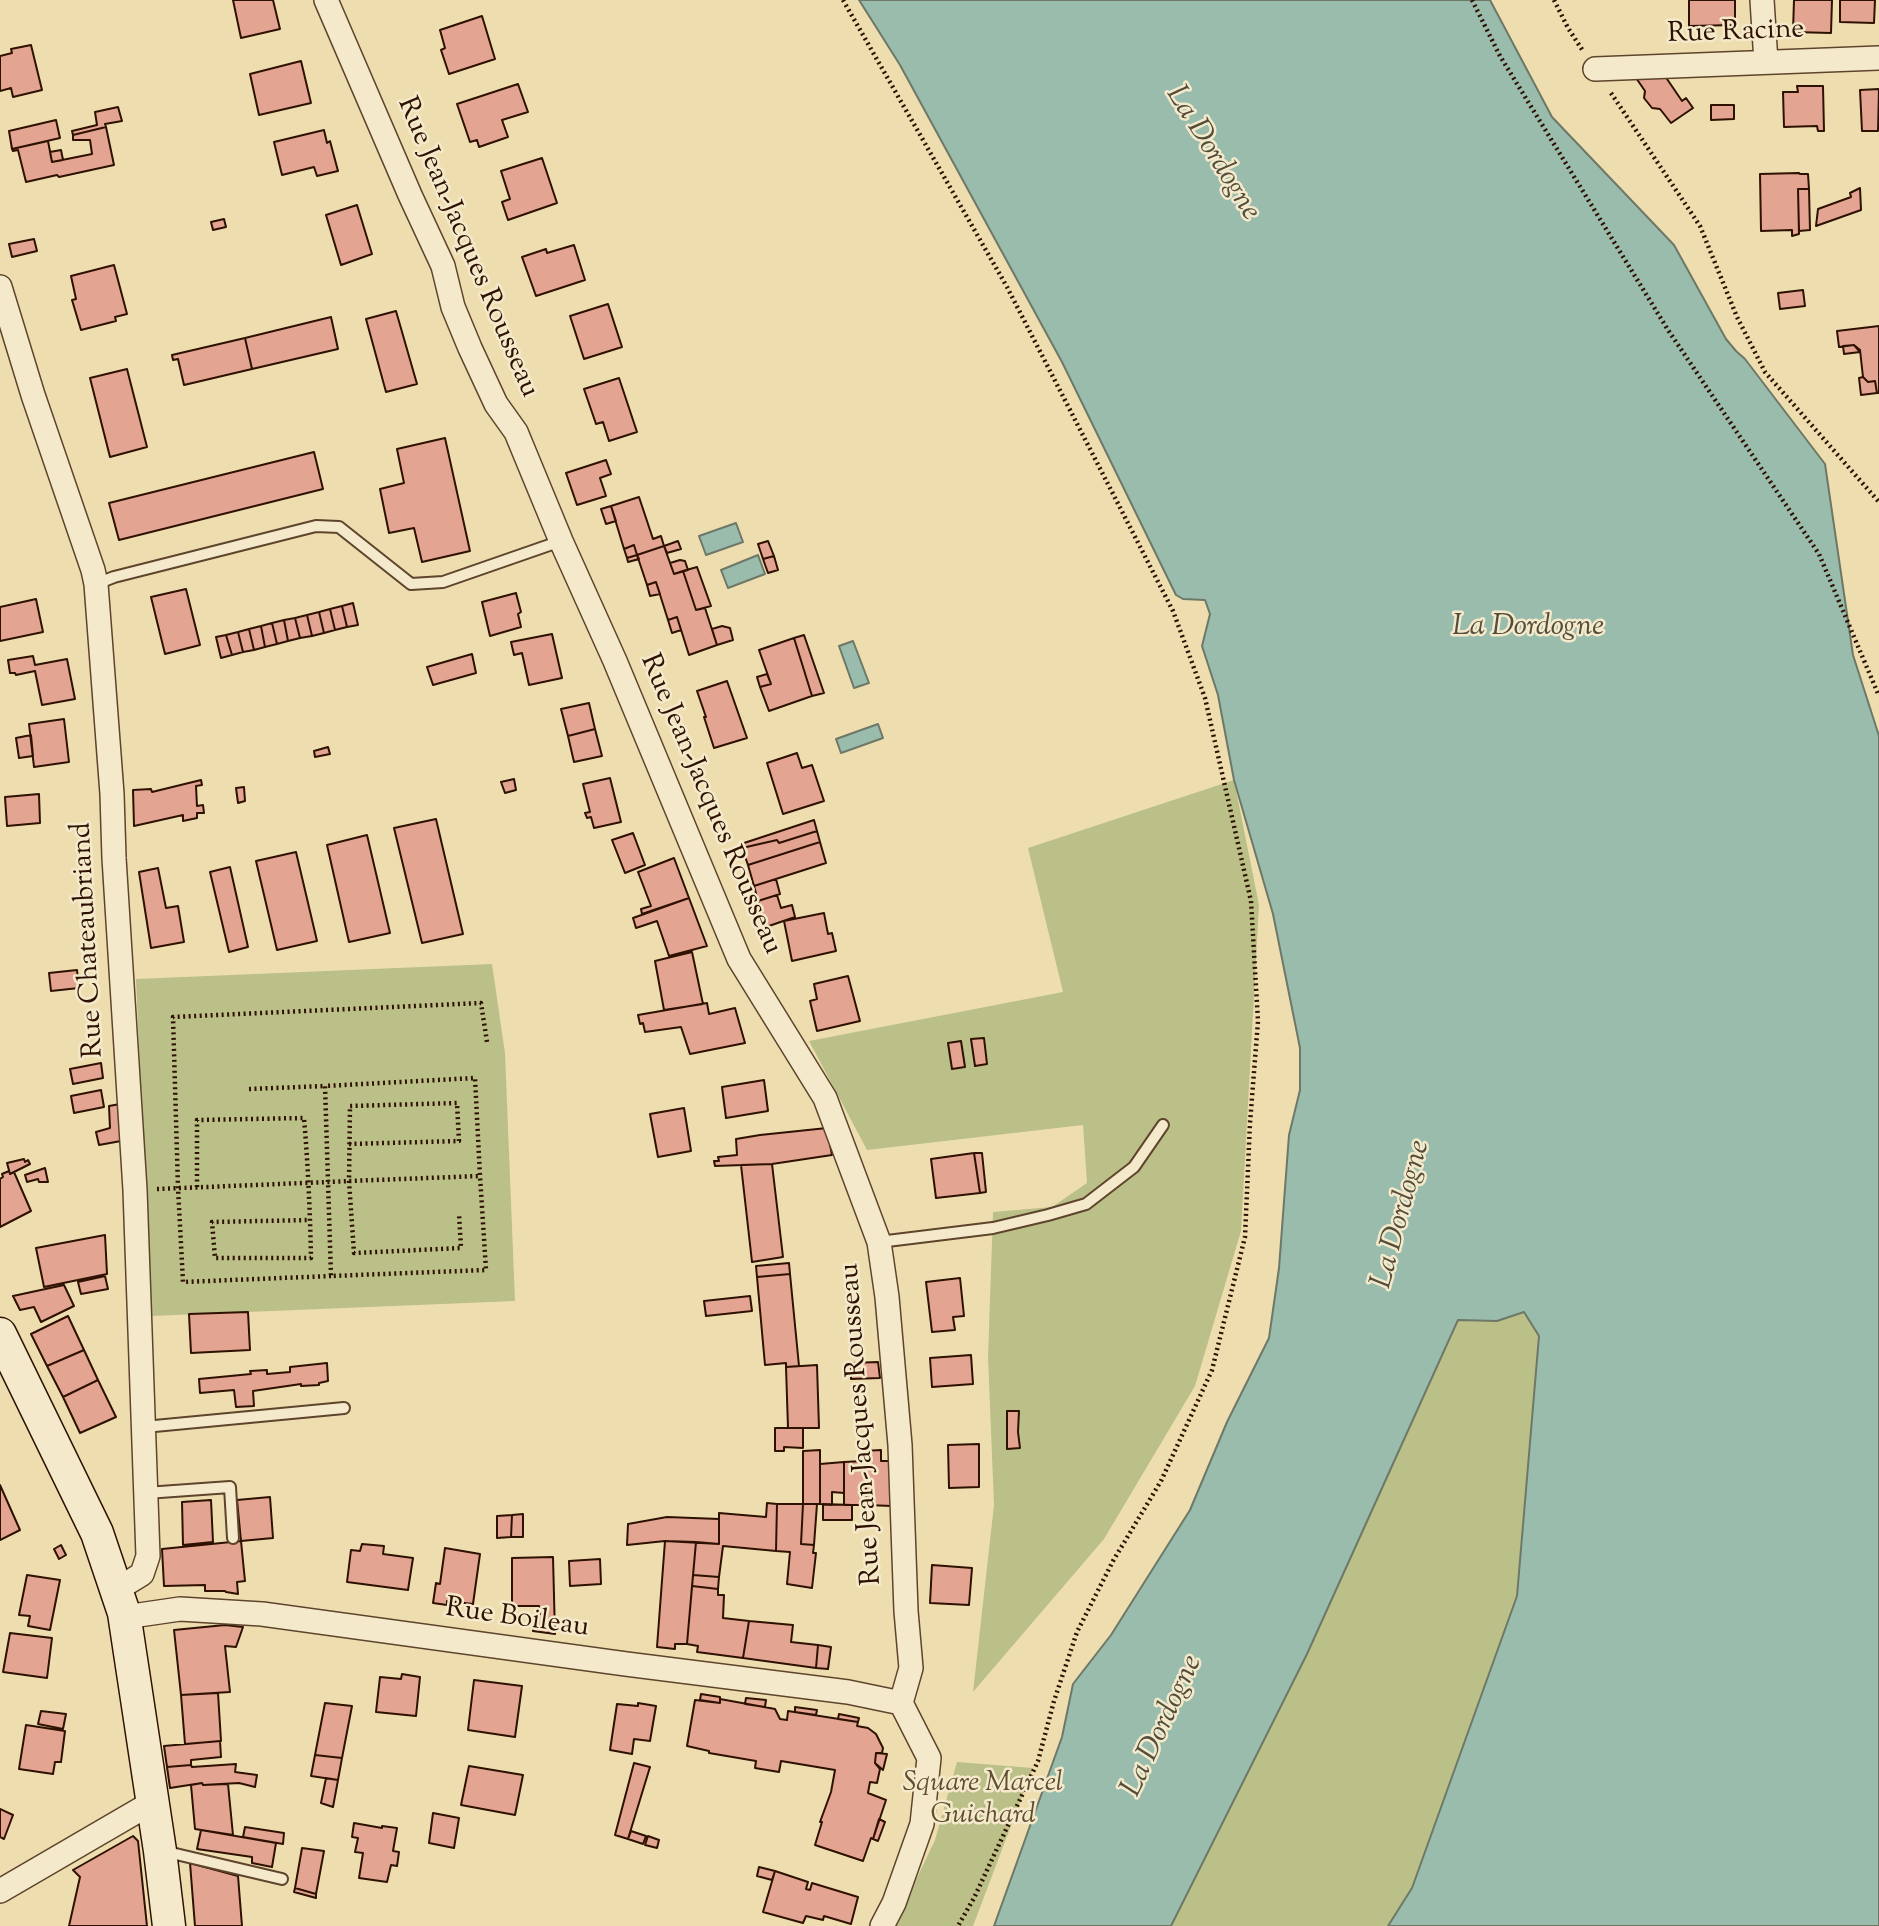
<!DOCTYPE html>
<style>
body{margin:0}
canvas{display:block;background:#eedeaf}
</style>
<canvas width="1879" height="1926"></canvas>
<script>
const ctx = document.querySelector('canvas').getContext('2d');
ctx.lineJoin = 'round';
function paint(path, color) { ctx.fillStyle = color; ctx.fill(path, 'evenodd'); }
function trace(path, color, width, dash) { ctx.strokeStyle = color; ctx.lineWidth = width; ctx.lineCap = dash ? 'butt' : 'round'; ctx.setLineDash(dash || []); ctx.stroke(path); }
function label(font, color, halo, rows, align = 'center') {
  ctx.font = font + ' "Sorts Mill Goudy",serif'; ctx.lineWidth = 5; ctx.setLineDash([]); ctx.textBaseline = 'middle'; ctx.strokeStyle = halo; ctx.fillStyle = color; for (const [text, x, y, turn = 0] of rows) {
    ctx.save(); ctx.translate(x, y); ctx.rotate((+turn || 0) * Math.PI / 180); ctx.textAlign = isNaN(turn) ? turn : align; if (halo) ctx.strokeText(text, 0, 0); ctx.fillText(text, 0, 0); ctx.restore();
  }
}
paint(new Path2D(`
 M1234 780 1259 905 1241 1231 1195 1386 1104 1539 973 1692 994 1505 988 1357 993 1212 1052 1207 1087 1183 1083 1125 867 1150 809 1041 1063 992 1028 848Z
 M492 964 505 1053 515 1301 151 1316 136 979Z
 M1525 1312 1539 1335 1517 1596 1412 1888 1388 1926H1171L1307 1654 1459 1320 1497 1321Z
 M957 1762 1033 1768 973 1926H894L935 1840Z`), '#bbc088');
const water = new Path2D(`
 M859 0H1490L1552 117 1674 245 1726 339 1736 351 1745 359 1825 464 1853 655 1879 736V1926H1388L1412 1888 1517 1596 1539 1336 1524 1312 1497 1321 1458 1320 1307 1654 1171 1926H994L1062 1737 1073 1684 1111 1635 1190 1510 1227 1422 1269 1338 1279 1268 1289 1135 1300 1090V1048L1273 914 1234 780 1218 695 1202 646 1210 614 1205 600 1183 599 1176 595 1062 362 900 65Z
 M736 523 743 542 706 555 699 536Z
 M758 555 765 574 728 588 721 570Z
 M853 641 869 683 854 688 839 646Z
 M878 724 883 738 841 753 836 739Z`);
paint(water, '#99bcac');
trace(water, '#6e7867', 2);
const building = new Path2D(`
 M233 0H273L280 29 241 38Z
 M1689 0H1735V25L1689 26Z
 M1794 0H1832L1831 33 1793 32Z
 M1840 0H1875L1874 23 1840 22Z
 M482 16 495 59 449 74 441 50 445 48 440 30Z
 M31 45 42 90 13 97 11 88 0 91V56L12 53 11 49Z
 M301 61 311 103 259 115 250 74Z
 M1634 75 1665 76 1682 101 1686 98 1693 108 1671 123 1660 109 1652 108 1644 98 1645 91Z
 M518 84 528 112 502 120 508 137 479 147 477 140 470 142 457 104Z
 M1797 86H1823L1824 131H1818L1817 126 1784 127 1783 92H1798Z
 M1879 89 1878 131H1862L1860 90Z
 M1711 105H1734V119L1711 120Z
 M118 107 122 121 105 124 106 127 73 135 72 131 97 125 95 112Z
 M56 120 60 138 12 149 9 131Z
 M106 127 114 165 59 177 57 175 26 182 18 150 13 151 12 149 48 141 52 162 92 154 90 140H73V135Z
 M324 130 327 143 330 141 338 171 317 176 314 167 282 175 274 142Z
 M61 150 63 160 52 162 50 152Z
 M542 158 557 203 508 220 502 202 510 199 501 171Z
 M1799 173 1800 174H1808L1809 189H1798L1799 234 1792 236V230L1761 231 1760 174Z
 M1860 188 1861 210 1816 226 1818 209 1851 197 1850 193Z
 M1798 189H1809L1810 230 1799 231Z
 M357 205 372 254 341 265 326 215Z
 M224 219 226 227 213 230 211 222Z
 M34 239 37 251 12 257 9 244Z
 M574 245 585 280 536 296 522 257 546 249 547 253Z
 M114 265 127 314 115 317 116 321 81 330 72 300 76 299 71 276Z
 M1803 290 1805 306 1780 309 1778 293Z
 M608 304 622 347 584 359 570 316Z
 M396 311 417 384 386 392 366 319Z
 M331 317 338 349 252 369 245 338Z
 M1879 326V393H1877L1875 381 1868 382 1863 377 1860 350 1854 345 1839 347 1837 331Z
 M245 338 252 369 184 385 178 359 173 360 172 355Z
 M1854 345 1860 352 1844 354 1843 346Z
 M127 369 147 447 110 457 90 378Z
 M1863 377 1868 382 1875 381 1877 393 1861 395 1859 378Z
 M619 378 637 432 609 441 603 422 596 424 584 389Z
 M445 438 470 551 422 562 414 528 389 533 380 489 404 483 397 449Z
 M314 452 323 489 119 540 109 503Z
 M606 460 611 474 600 478 606 496 577 505 566 473Z
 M639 497 653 539 661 536 664 546 637 555 634 545 624 549 611 506Z
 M611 506 616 521 606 524 601 509Z
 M678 541 681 549 667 553 664 546Z
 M768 541 774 556 763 559 758 544Z
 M634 545 637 555 627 558 624 549Z
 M664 546 674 574 683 571 696 610 705 608 717 645 689 655 677 617 668 620 656 582 647 585 637 555Z
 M637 555 639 559 628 562 627 558Z
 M774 556 778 570 768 573 763 559Z
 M680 560 685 561 688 570 674 574 670 563Z
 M697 567 711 606 696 610 683 571Z
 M656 582 660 594 650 596 647 585Z
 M186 589 200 645 165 654 151 597Z
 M516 593 521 612 518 614 521 627 490 636 482 602Z
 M36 599 43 632 0 641V607Z
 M353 603 358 625 347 627 342 606Z
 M342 606 347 627 335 630 330 609Z
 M330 609 335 630 324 633 319 612Z
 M319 612 324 633 312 636 307 615Z
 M307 615 312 636 300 638 295 618Z
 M677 617 681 630 672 633 668 620Z
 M295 618 300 638 288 641 284 620Z
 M284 620 288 641 277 644 272 623Z
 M272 623 277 644 265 647 261 626Z
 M261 626 265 647 254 650 249 629Z
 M722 626 730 628 733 640 717 645 712 629Z
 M249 629 254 650 243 652 238 632Z
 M238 632 243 652 232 655 226 635Z
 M552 634 562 678 529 685 522 653 514 655 511 642Z
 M226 635 232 655 221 658 216 637Z
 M804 635 824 693 812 696 794 638Z
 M794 638 812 696 769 711 760 687 771 684 759 650Z
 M472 654 476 673 433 685 427 667Z
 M33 656 35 665 67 659 75 699 42 705 35 671 16 675 15 673H10L8 660Z
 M767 674 771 684 760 687 757 677Z
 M727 681 747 738 714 748 704 717H706L697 691Z
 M589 703 595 729 568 736 561 709Z
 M64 719 69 762 34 767 29 724Z
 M595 729 602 756 574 762 568 736Z
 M31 735 33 756 19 758 16 738Z
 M328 747 330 754 315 757 314 751Z
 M797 753 802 768 812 765 824 801 783 814 767 763Z
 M610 778 621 822 594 828 591 817 587 818 585 813 590 812 583 784Z
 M514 779 516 790 505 793 501 782Z
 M201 780 202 785 196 786 197 806 203 805 204 813H197V818L183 821V815L134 826 133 790 151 789 152 792Z
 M244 787 245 801 238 803 236 788Z
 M39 794 40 823 7 826 5 797Z
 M436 819 463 934 422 943 394 828Z
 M814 820 817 831 779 843 777 840 742 848 741 844Z
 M817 831 820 842 748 865 742 848 777 840 779 843Z
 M633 833 645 865 625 873 612 840Z
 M367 835 390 933 349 942 327 845Z
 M820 842 826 863 754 886 748 865Z
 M296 852 317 941 277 950 256 861Z
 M674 858 689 898 642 914 641 909 651 906 638 872Z
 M230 867 248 947 229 952 210 872Z
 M158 868 166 908 178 906 184 942 151 948 139 872Z
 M776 879 780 894 758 901 754 886Z
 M777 895 781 908 792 905 795 917 766 927 758 901Z
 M689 898 707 946 669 956 657 921 636 928 633 918Z
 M824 913 828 934 832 933 836 951 792 961 784 921Z
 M692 952 703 1004 664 1010 655 961Z
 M77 970 79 988 51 991 49 973Z
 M848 976 860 1021 817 1031 810 1001 817 999 814 984Z
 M707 1003 709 1014 735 1008 745 1043 690 1054 681 1027 645 1032 643 1023 640 1024 638 1015Z
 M984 1038 987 1064 975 1066 971 1039Z
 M961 1041 965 1067 952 1069 948 1043Z
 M101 1063 103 1078 73 1084 70 1069Z
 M764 1080 768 1111 726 1118 722 1087Z
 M101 1090 104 1107 74 1113 71 1096Z
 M120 1104 121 1141 99 1145 96 1132 110 1128 109 1106Z
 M684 1108 691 1151 658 1157 650 1114Z
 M827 1128 832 1155 772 1164 715 1166 714 1161H719L718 1157 737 1155 736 1139 760 1135Z
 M974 1153 980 1193 936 1198 931 1159Z
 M974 1153H982L986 1192 980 1193Z
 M24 1159 25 1162 28 1160 30 1164 10 1174 7 1163Z
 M772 1164 783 1257 752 1262 741 1165Z
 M45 1168 48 1182H39L38 1179 27 1182 25 1175Z
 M9 1171 10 1174 14 1172 31 1211 0 1227V1179L3 1177 2 1174Z
 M105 1235 107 1274 44 1287 36 1248Z
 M789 1263 790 1274 757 1277 756 1266Z
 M790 1274 799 1366 786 1367V1363L765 1365 757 1277Z
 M105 1276 108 1289 81 1294 78 1282Z
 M960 1278 964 1316 953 1317 955 1330 932 1332 926 1282Z
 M64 1285 74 1306 41 1322 34 1307 20 1310 13 1296Z
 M750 1296 752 1311 706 1316 704 1301Z
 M248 1312 250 1350 191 1353 189 1314Z
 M68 1316 84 1350 47 1366 31 1334Z
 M84 1350 98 1380 63 1397 47 1366Z
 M971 1355 973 1384 932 1387 930 1358Z
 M878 1362 880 1378 851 1379V1363Z
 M327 1363 328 1381 319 1383V1385L301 1386V1384L253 1391 254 1406 236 1407 234 1390 200 1393 199 1379 251 1374 250 1371 267 1370V1374L290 1372V1367Z
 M817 1365 819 1428H788L786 1367Z
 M98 1380 116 1417 80 1433 63 1397Z
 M1007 1411H1019L1018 1432 1020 1448 1007 1449Z
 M775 1428H803V1448L784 1447V1451H775Z
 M979 1444V1487L949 1488 948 1445Z
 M820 1450V1504H803V1451Z
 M881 1450V1461H890L892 1506 867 1505 864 1451Z
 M864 1461 867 1505H844V1462Z
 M844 1462V1493L832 1492V1505L820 1504V1464Z
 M0 1485 20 1530 0 1540Z
 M270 1497 273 1538 241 1541 237 1500Z
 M211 1500 213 1542 183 1545 182 1502Z
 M767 1503 777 1504 776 1551 723 1546 719 1577 693 1575 696 1542 719 1544V1513L766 1517Z
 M777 1504H803L801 1544 814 1545 813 1553H816L812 1588 787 1584 790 1552 776 1551Z
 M803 1504H817L814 1545 801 1544Z
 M823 1504 852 1505V1520H823Z
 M523 1514V1537H511L512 1515Z
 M512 1515 511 1537 497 1538V1516Z
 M667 1517 719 1519V1544L665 1541 627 1545 628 1524Z
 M241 1541 245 1581 237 1582 238 1594 226 1592 225 1591H205V1585L164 1586 162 1549Z
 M665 1541 696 1542 687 1644H675V1649L657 1647Z
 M362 1544 384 1546 383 1554 413 1558 408 1590 347 1582 351 1550 360 1551Z
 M61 1545 66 1555 59 1559 54 1549Z
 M445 1548 480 1554 473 1604 447 1601V1605L433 1603 436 1583 440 1584Z
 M553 1557 555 1634 533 1631 534 1619 540 1614 539 1606H512V1558Z
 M600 1559 601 1584 570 1586 569 1561Z
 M932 1565 972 1568 969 1605 930 1603Z
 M27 1575 60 1580 50 1630 28 1626 30 1616 19 1615Z
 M693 1575 719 1577 718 1589 692 1586Z
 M692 1586 718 1589V1595H724L723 1618 749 1621 743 1658 697 1652 698 1646 687 1644Z
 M749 1621 793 1625 791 1642 818 1645 816 1668 743 1658Z
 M225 1625 243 1627 236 1647 225 1646 230 1692 181 1695 174 1630Z
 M10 1633 52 1638 47 1678 3 1672Z
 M818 1645 831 1647 828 1669 816 1668Z
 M402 1674 420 1677 416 1716 376 1712 380 1677 401 1679Z
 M474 1680 522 1686 515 1737 468 1730Z
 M218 1693 221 1741 185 1744 181 1695Z
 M701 1694 720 1697V1703L700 1700Z
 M746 1698 766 1700 765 1707 745 1704Z
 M720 1699 775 1709 780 1719 787 1720 788 1711 858 1722 857 1726 868 1728 876 1734 883 1748 882 1753H876L875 1763 880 1769 877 1783 870 1782 868 1793 886 1800 873 1839 871 1838 863 1861 815 1845 822 1822H820L831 1792 835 1770 781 1761 779 1772 755 1768 756 1761 709 1753V1751L687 1746 695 1700 720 1703Z
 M325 1703 352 1706 342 1758 315 1755Z
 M638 1703 656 1706 650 1741 634 1739 632 1754 610 1750 617 1704 638 1706Z
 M795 1707 817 1710 816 1715 795 1712Z
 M41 1711 66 1714 63 1729 38 1724Z
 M839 1714 859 1718 858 1722 838 1719Z
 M26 1725 65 1731 61 1762H55L53 1774 19 1769Z
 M220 1741 221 1757 191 1760V1765L167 1767 164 1746Z
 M876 1753 887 1754 883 1770 875 1763Z
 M315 1755 342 1758 338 1780 311 1776Z
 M634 1763 650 1767 628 1839 615 1835Z
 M236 1764 235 1772 257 1775 255 1787 239 1783 203 1785 202 1783 170 1788 167 1767 191 1765 192 1767Z
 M469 1766 523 1775 515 1815 461 1805Z
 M326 1778 338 1780 333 1807 321 1803Z
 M202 1783 203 1785 228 1784 233 1835 195 1829 191 1785Z
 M0 1809 13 1815 4 1839 0 1837Z
 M433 1813 459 1818 454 1848 429 1843Z
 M879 1819 885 1822 878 1841 873 1839Z
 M354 1823 382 1828V1826L397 1828 393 1851 399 1852 397 1866 391 1865 387 1882 359 1878 363 1853 355 1852 358 1838 352 1837Z
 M245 1827 284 1833 283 1844 243 1837Z
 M201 1830 276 1843 272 1867 252 1863V1857L197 1849Z
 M631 1831 646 1836 643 1844 628 1839Z
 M133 1836 138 1841 147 1926H69L80 1877 73 1870Z
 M648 1836 659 1840 657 1848 645 1845Z
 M302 1848 324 1851 316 1894 295 1888Z
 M190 1863 238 1876 242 1926H195Z
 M759 1867 775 1871 772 1880 757 1876Z
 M775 1871 808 1882 806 1889 810 1890 812 1883 858 1897 851 1924 824 1916 823 1920 806 1916 803 1923 763 1912Z
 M295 1888 316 1894V1898L294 1892Z`);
paint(building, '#e4a492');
trace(building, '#2e1100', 2);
const lane = new Path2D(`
 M96 584 114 577 316 526 339 527 411 584 443 582 561 541
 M879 1242 993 1228 1048 1215 1086 1204 1134 1167 1163 1125
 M144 1427 344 1408
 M146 1493 230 1487 233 1538
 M163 1851 282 1879`);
const street = new Path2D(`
 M326 0 410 195 443 266 453 307 470 348 496 404 516 432 561 541 615 661 739 959 825 1098 879 1242 887 1297 900 1445 906 1611 911 1668 901 1703
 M1762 0 1766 62
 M1595 69 1879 58
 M0 287 33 395 93 570 96 584 112 794 114 858 135 1190 148 1556 142 1574 116 1590
 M125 1617 180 1609 262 1614 626 1664 848 1692 901 1703
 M0 1891 153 1802
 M882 1926 894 1903 922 1824 929 1758 901 1703`);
const secondary = new Path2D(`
 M0 1334 97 1533 124 1613 160 1851 169 1926`);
trace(lane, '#5e442c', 14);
trace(street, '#5e442c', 26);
trace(secondary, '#2e1100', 35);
trace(new Path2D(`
 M843 0 1007 287 1173 611 1205 698 1251 901 1258 1021 1250 1123 1245 1237 1212 1370 1161 1481 1113 1561 1077 1632 1054 1701 1038 1761 974 1898 958 1926
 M1472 0 1500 56 1668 330 1819 554 1879 696
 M1554 0 1568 28 1583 51
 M1611 93 1700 226 1737 317 1765 372 1879 502
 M249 1089 325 1086
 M349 1144 459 1141 457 1103 350 1106 349 1181 354 1253 461 1248 459 1214
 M197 1187V1120L304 1118C308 1165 310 1211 311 1258H215L212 1222 310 1220
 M157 1189 328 1182 349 1181 480 1176 475 1078 325 1086 331 1276 486 1270 480 1176
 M331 1276 183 1282 178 1188 173 1017 481 1003 487 1042`), '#2e1100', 4.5, [2, 3.5]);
trace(lane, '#f4eacb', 10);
trace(street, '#f4eacb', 23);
trace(secondary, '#f4eacb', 32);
label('28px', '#2e1100', '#f4eacb', [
 ["Rue Racine",1736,34,-2],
 ["Rue Jean-Jacques Rousseau",466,248,67],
 ["Rue Jean-Jacques Rousseau",709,805,67],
 ["Rue Chateaubriand",90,940,-93],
 ["Rue Jean-Jacques Rousseau",863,1424,-94],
 ["Rue Boileau",517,1620,8]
]);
label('italic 28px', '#5f4e30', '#f4eacb', [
 ["Square Marcel",983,1785],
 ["Guichard",983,1817]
]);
label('italic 30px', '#534d3c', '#f4eacb', [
 ["La Dordogne",1211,154,58],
 ["La Dordogne",1528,629],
 ["La Dordogne",1403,1215,-75],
 ["La Dordogne",1164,1727,-65]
]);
</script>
